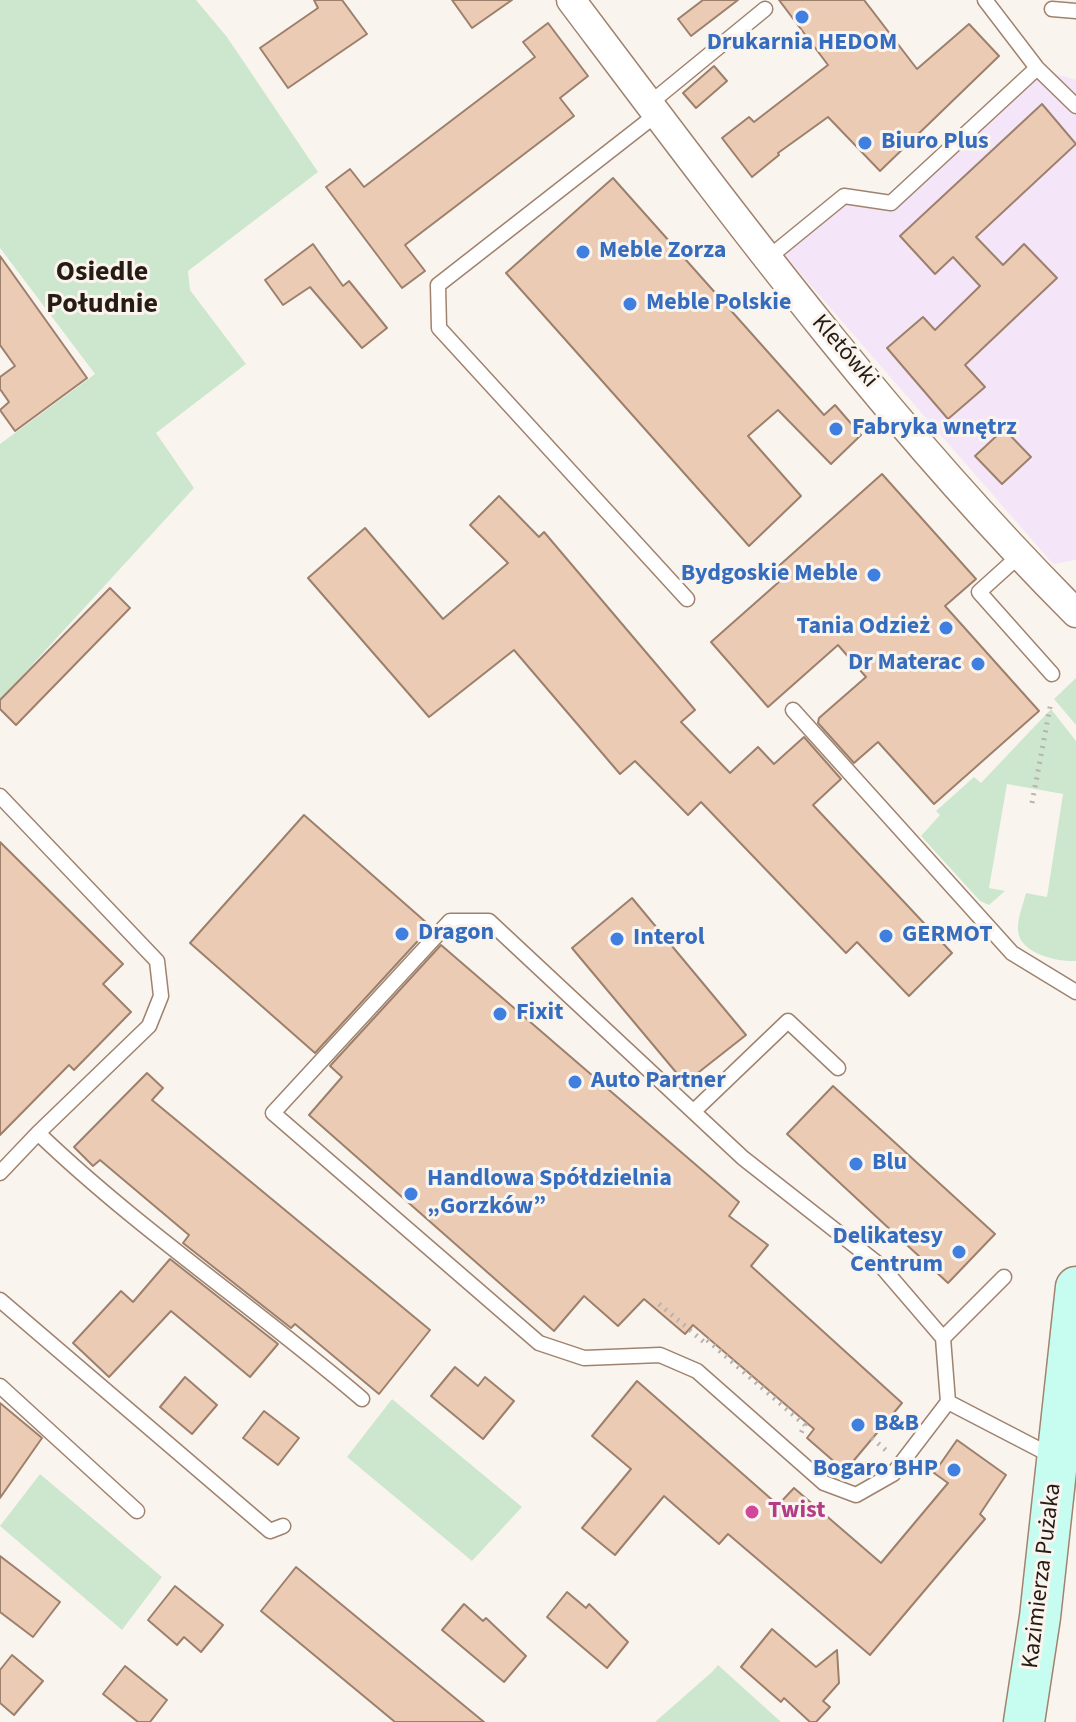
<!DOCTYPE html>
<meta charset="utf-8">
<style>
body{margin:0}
canvas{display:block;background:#faf4ef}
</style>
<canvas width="1076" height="1722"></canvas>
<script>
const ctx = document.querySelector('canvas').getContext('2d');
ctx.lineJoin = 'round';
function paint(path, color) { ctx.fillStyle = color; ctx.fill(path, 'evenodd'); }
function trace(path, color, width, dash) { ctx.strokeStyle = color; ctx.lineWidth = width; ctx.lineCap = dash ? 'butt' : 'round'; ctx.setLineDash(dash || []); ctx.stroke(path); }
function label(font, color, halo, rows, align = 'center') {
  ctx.font = font + ' "Source Sans 3",sans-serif'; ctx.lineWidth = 6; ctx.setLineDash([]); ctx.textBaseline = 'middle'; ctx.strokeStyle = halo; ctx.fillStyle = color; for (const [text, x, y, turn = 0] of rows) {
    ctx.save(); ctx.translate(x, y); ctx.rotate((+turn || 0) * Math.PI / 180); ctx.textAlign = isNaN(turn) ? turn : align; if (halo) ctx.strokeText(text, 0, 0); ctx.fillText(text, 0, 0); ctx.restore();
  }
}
paint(new Path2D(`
 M1037 68 1076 80V560L1053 564 779 249 844 196 891 203Z`), '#f5e5f8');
paint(new Path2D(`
 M0 0H196L227 37 318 172 188 271 190 290 246 364 156 433 194 488 0 700V444L95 374 0 248Z
 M1076 678V725L1054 699Z
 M1051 709 1076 741V961C1058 962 1020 954 1018 931 1017 919 1023 905 1026 893L1047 897 1063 794 1007 784 989 888 1005 891 989 905 980 901 921 836 940 815 936 811 974 777 981 783Z
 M392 1399 522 1507 472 1561 347 1457Z
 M40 1474 162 1577 122 1630 0 1526Z
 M718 1665 781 1722H655L712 1672Z`), '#cde7ce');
const building = new Path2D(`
 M314 0H342L367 34 288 88 260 48 318 8Z
 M452 0H512L472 28Z
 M703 0H738L691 36 678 19Z
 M779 0H864L917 69 969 24 999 56 880 171 828 117 778 153 779 155 752 177 722 138 749 117 754 122 828 65Z
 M548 23 588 76 560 98 574 116 405 245 425 271 402 288 326 187 350 169 364 187 535 57 523 42Z
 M714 66 727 81 696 108 683 93Z
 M1042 104 1076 144 976 237 1003 265 1024 244 1057 278 965 365 985 387 948 419 887 348 923 317 935 330 980 286 953 257 935 274 900 236Z
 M613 178 824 415 835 405 861 435 831 464 778 410 748 436 801 496 749 546 506 273Z
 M313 244 343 286 349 281 387 328 362 348 310 287 283 305 265 280Z
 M0 256 87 378 15 431 0 410 9 402 0 389V377L15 366 0 345Z
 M1004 429 1031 457 1002 484 975 456Z
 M882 474 976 579 945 606 1039 711 934 804 878 742 854 763 818 723 819 718 866 677 838 645 768 707 711 642 780 581 772 572Z
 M499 496 539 537 544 532 695 710 681 722 730 773 758 747 774 764 804 737 841 779 813 805 952 953 909 996 857 942 846 953 701 802 688 815 635 761 620 774 514 650 429 717 308 578 365 528 443 619 508 563 470 525Z
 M110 588 130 608 16 725 0 709V700Z
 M304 815 428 924 423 929 426 932 315 1053 190 943Z
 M0 842 123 964 103 984 131 1012 74 1070 69 1065 0 1135Z
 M632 898 746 1035 685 1083 572 948Z
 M441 945 739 1202 729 1216 768 1245 751 1266 902 1403 845 1471 807 1438 814 1429 693 1325 685 1334 644 1299 618 1326 584 1296 554 1331 309 1115 342 1077 330 1066Z
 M147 1073 163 1088 152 1100 430 1330 379 1394 295 1324 291 1328 183 1243 189 1235 100 1160 93 1166 74 1147Z
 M833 1086 995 1234 948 1283 787 1134Z
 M170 1259 278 1344 250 1377 171 1311 109 1377 73 1343 121 1291 133 1302Z
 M455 1367 478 1386 485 1377 514 1401 483 1439 431 1396Z
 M185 1377 217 1405 192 1434 160 1407Z
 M637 1381 778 1505 794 1488 881 1563 948 1483 934 1473 957 1440 1006 1475 980 1514 985 1519 870 1655 728 1534 719 1544 664 1496 615 1555 582 1528 631 1469 592 1436Z
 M0 1403 42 1438 0 1498Z
 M264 1411 299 1438 278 1465 243 1438Z
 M0 1556 60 1602 33 1637 0 1612Z
 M296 1567 484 1722H395L261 1611Z
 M175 1586 223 1625 201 1652 184 1637 177 1645 148 1620Z
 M567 1592 586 1608 589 1604 628 1642 607 1668 547 1617Z
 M464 1604 483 1621 486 1618 526 1656 504 1682 442 1630Z
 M772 1629 816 1667 837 1650 839 1683 823 1701 830 1707 816 1722H810L784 1698 781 1702 741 1667Z
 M12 1655 43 1681 14 1715 0 1703V1670Z
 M125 1666 167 1700 150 1722H138L103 1694Z`);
paint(building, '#eccbb4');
trace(building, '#9d806c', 2);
const lane = new Path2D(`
 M985 0 1037 68 1076 106
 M1052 9 1076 11
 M649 104 765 9
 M657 114 438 285 439 328 687 599
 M768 258 844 196 891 203 1037 68
 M1020 555 979 592 1052 674
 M793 710 1012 953 1076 992
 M0 796 157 961 161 996 149 1026 38 1133C139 1230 256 1308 362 1399
 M450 921H489L743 1158 882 1267 943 1338 948 1402 893 1474 856 1495 824 1483 697 1371 660 1355 584 1358 539 1343 273 1113Z
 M694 1111 788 1021 838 1068
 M0 1173 38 1133
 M0 1300 270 1531 283 1526
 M943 1338 1004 1277
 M0 1386 137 1511
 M948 1402 1054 1457`);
const street = new Path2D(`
 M571 0C730 211 889 426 1076 613`);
const secondary = new Path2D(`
 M1024 1722 1040 1617 1076 1287`);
trace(lane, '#a0836e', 17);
trace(street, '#a0836e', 31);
trace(secondary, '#a0836e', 43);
trace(new Path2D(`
 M1032 803 1051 702
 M659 1304 704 1342 706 1339 805 1425 800 1435
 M872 1438 888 1452`), '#bab3ad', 5, [2, 6]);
trace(lane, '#fff', 14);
trace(street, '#fff', 28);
trace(secondary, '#c7fdf0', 40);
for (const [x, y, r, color] of [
 [802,17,8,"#3f7fe0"],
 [865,143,8,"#3f7fe0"],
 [583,252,8,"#3f7fe0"],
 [630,304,8,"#3f7fe0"],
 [836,429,8,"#3f7fe0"],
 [874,575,8,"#3f7fe0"],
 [946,628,8,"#3f7fe0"],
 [978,664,8,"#3f7fe0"],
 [402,934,8,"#3f7fe0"],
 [886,936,8,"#3f7fe0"],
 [617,939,8,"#3f7fe0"],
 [500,1014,8,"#3f7fe0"],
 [575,1082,8,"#3f7fe0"],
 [856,1164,8,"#3f7fe0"],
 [411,1194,8,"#3f7fe0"],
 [959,1252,8,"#3f7fe0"],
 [858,1425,8,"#3f7fe0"],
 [954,1470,8,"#3f7fe0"],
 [752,1512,8,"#d1479c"]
]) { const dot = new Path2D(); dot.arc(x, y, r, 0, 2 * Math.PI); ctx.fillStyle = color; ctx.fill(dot); trace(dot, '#faf4ef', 3); }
label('bold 24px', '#366cbe', '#faf4ef', [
 ["Drukarnia HEDOM",802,44,"center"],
 ["Biuro Plus",881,143],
 ["Meble Zorza",599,252],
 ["Meble Polskie",646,304],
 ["Fabryka wnętrz",852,429],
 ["Bydgoskie Meble",858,575,"right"],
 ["Tania Odzież",930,628,"right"],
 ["Dr Materac",962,664,"right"],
 ["Dragon",418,934],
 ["GERMOT",902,936],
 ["Interol",633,939],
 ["Fixit",516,1014],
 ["Auto Partner",591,1082],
 ["Blu",872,1164],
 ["Handlowa Spółdzielnia",427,1180],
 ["„Gorzków”",427,1208],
 ["Delikatesy",943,1238,"right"],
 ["Centrum",943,1266,"right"],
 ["B&B",874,1425],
 ["Bogaro BHP",938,1470,"right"]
], 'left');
label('24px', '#271c13', '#faf4ef', [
 ["Kletówki",844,352,49],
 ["Kazimierza Pużaka",1043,1576,-83]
]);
label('bold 24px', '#b23c85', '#faf4ef', [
 ["Twist",768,1512]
], 'left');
label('bold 28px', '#271c13', '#faf4ef', [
 ["Osiedle",102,274],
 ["Południe",102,306]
]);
</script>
